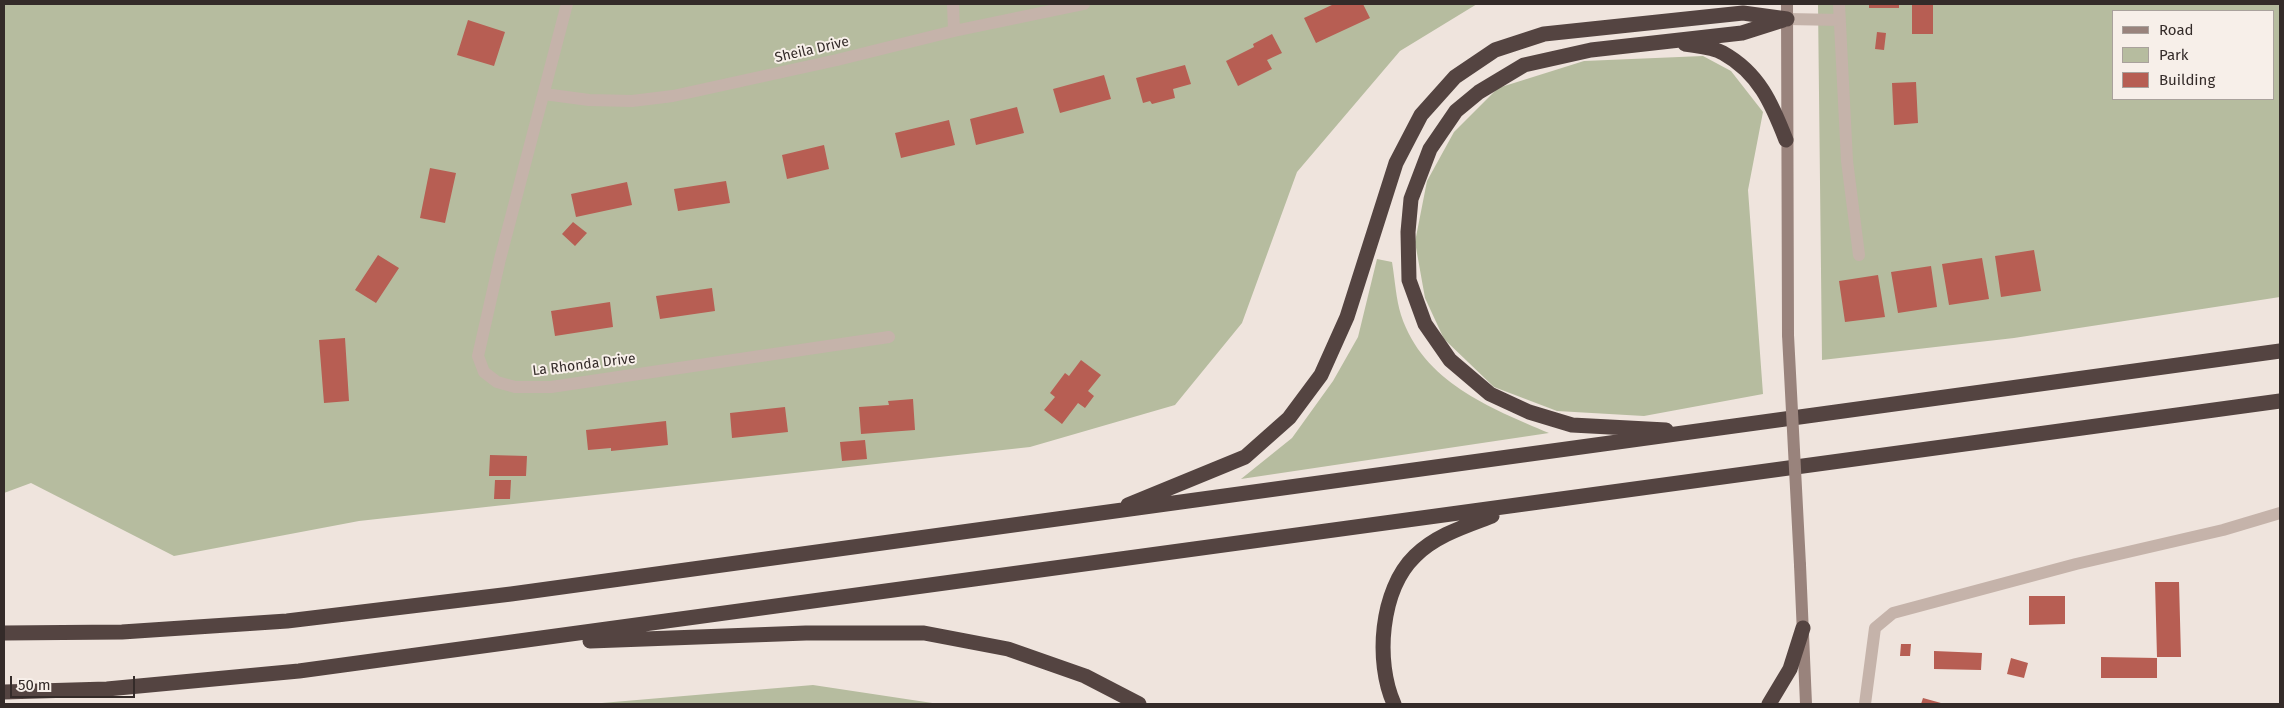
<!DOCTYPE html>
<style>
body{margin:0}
#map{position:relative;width:2284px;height:708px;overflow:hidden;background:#efe4dd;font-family:"Fira Sans",sans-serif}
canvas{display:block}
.frame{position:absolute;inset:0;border:5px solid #342b29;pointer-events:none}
.legend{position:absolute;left:2112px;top:10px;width:162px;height:90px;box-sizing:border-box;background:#f7efe9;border:1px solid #a9a19c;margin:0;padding:6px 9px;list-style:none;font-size:15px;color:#342b29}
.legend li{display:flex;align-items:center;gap:10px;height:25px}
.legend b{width:25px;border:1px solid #a9a19c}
.scale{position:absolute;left:10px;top:676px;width:125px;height:22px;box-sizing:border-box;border:2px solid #342b29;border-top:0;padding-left:6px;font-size:15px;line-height:18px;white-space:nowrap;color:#342b29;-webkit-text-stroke:4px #f7efe9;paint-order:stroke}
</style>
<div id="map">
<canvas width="2284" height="708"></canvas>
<div class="frame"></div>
<ul class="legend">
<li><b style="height:6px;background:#99837c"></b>Road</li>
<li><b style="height:14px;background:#b6bc9f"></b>Park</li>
<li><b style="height:14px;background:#b75e53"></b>Building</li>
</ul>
<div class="scale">50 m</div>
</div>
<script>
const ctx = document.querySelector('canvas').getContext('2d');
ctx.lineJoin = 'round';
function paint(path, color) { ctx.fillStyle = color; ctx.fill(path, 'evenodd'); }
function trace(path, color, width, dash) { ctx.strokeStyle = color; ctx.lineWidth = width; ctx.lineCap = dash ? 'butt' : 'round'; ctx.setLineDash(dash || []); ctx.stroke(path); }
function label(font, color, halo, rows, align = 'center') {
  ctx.font = font + ' "Fira Sans",sans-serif'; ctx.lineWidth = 4; ctx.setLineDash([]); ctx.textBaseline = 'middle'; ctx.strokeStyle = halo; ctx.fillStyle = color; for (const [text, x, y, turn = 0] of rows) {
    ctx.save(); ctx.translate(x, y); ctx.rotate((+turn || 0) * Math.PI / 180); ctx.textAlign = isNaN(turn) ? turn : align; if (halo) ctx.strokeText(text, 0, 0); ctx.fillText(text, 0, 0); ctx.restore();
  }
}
paint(new Path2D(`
 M4 4H1477L1400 51 1297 172 1242 323 1175 405 1030 447 359 521 174 556 31 483 4 493Z
 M1818 4H2280V297L2014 338 1822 360ZM2113 11H2273V99H2113Z
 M1703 56 1731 71 1763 112 1748 190 1763 394 1644 416 1557 411 1494 387 1444 339 1425 298 1415 242 1427 181 1454 132 1498 88 1584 61Z
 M1377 259 1392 262C1395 280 1396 299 1401 315 1423 382 1490 408 1549 433L1241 479 1292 438 1333 381 1358 337Z
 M813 685 939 704H590Z`), '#b6bc9f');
paint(new Path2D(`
 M1334 4H1363L1370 18 1316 43 1304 18Z
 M1869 4H1899V8H1869Z
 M1912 4H1933V34H1912Z
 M468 20 505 32 494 66 457 55Z
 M1877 32 1886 33 1884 50 1875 49Z
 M1272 34 1282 53 1267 60 1272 69 1238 86 1226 61 1254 47 1253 44Z
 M1185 65 1191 84 1173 89 1175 98 1152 104 1150 101 1143 103 1136 78Z
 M1104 75 1111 99 1060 113 1053 89Z
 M1916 82 1918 123 1894 125 1892 83Z
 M1017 107 1024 133 976 145 970 119Z
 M949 120 955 145 901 158 895 133Z
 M824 145 829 169 787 179 782 155Z
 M430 168 456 173 445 223 420 218Z
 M726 181 730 203 678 211 674 189Z
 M627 182 632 205 576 217 571 194Z
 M573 222 587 233 575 246 562 234Z
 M2034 250 2041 291 2001 297 1995 256Z
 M378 255 399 268 376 303 355 290Z
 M1982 258 1989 299 1949 305 1942 264Z
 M1931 266 1937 307 1898 313 1891 272Z
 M1878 275 1885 317 1845 322 1839 281Z
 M712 288 715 311 660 319 656 296Z
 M610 302 613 327 555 336 551 311Z
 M345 338 349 401 324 403 319 340Z
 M1081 360 1101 375 1088 391 1094 396 1085 408 1078 403 1062 424 1044 410 1055 397 1050 393 1065 373 1069 376Z
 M913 399 915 430 861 434 859 407 889 405 888 401Z
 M785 407 788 432 732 438 730 413Z
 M666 421 668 445 611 451V448L588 450 586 430Z
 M865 440 867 459 842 461 840 442Z
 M490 455 527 456 526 476H489Z
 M495 480H511L510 499H494Z
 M2155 582H2179L2181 657H2157Z
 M2029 596H2065V624L2029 625Z
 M1901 644H1911L1910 656H1900Z
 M1934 651 1982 653 1981 670 1934 669Z
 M2101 657 2157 658V678H2101Z
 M2011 658 2028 663 2024 678 2007 674Z
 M1923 698 1941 703V704H1921Z`), '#b75e53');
trace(new Path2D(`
 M567 4 500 259 478 356 484 372 497 382 515 387H551L889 337
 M953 4 954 31
 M1839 4 1847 161 1859 255
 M1787 19 1840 20
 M544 94 589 100 632 101 673 96 837 60 954 31 1084 4
 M1865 704 1875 628 1893 613 2076 564 2223 530 2280 513`), '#c5b3aa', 12);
trace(new Path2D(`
 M1787 4 1788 335
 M1800 565 1806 704`), '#99837c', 12);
trace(new Path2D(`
 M1685 44C1696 46 1713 47 1723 53 1759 73 1772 104 1786 140
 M1666 430 1572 425 1529 412 1490 394 1450 360 1425 324 1409 280 1408 232 1411 199 1430 149 1456 111 1479 92 1524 65 1591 50 1742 33 1783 20
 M1128 505 1245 457 1289 418 1321 375 1347 317 1396 163 1421 115 1455 77 1495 50 1544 34 1743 13 1787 19
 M4 633 122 632 287 621 511 594 2280 351
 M590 641 806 633H924L1008 649 1085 676 1139 704
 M4 692 107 689 299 671 2280 401
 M1394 704C1375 662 1380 590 1415 556 1436 535 1466 526 1492 516
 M1769 704 1790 669 1803 628`), '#544441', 15);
trace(new Path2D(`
 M1788 335 1800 565`), '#99837c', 12);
label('14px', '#342b29', '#f7efe9', [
 ["Sheila Drive",812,50,-13],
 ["La Rhonda Drive",584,365,-7]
]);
</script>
